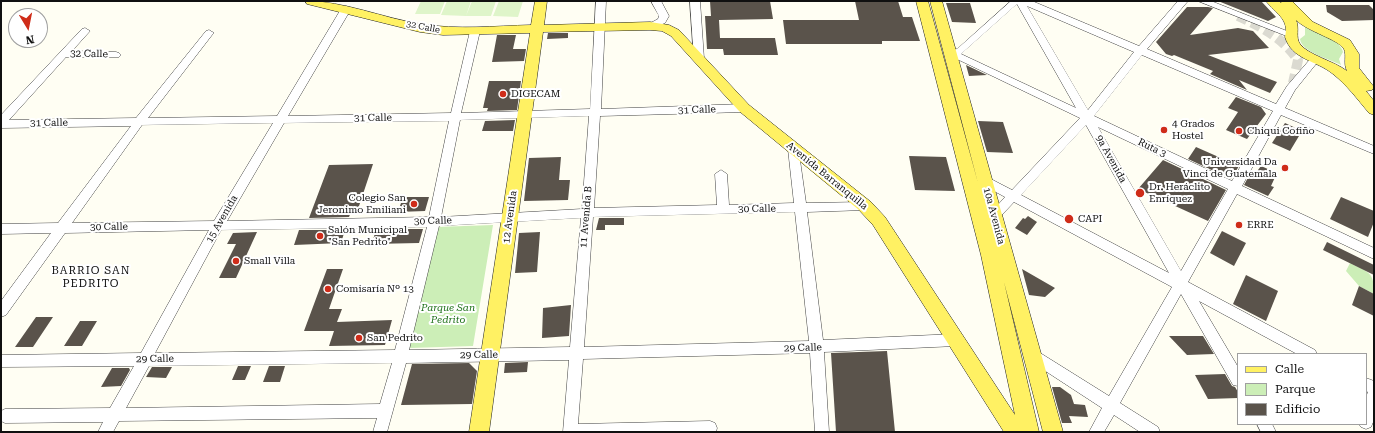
<!DOCTYPE html>
<meta charset="utf-8">
<style>
body{margin:0}
#map{position:relative;width:1375px;height:433px;overflow:hidden;background:#fffef3;font-family:"Roboto Serif",serif}
canvas{display:block}
.frame{position:absolute;inset:0;border:2px solid #101010;pointer-events:none}
.legend{position:absolute;left:1237px;top:353px;width:130px;height:72px;box-sizing:border-box;background:#fff;border:1px solid #9f9f9f;margin:0;padding:5px 7px;list-style:none;font-size:12px;color:#101010}
.legend li{display:flex;align-items:center;gap:8px;height:20px}
.legend b{width:20px;border:1px solid #9f9f9f}
.north{position:absolute;left:8px;top:8px;width:40px;height:40px;box-sizing:border-box;background:#fff;border:1px solid #9f9f9f;border-radius:50%;rotate:170deg;font-size:11px;font-weight:700;line-height:16px;text-align:center;color:#101010}
.north::after{content:'';display:block;margin:auto;width:14px;height:18px;background:#cf2c19;clip-path:polygon(50% 0,100% 100%,50% 72%,0 100%)}
</style>
<div id="map">
<canvas width="1375" height="433"></canvas>
<div class="frame"></div>
<ul class="legend">
<li><b style="height:5px;background:#fff163"></b>Calle</li>
<li><b style="height:11px;background:#cceeb7"></b>Parque</li>
<li><b style="height:11px;background:#5a534b"></b>Edificio</li>
</ul>
<div class="north">N</div>
</div>
<script>
const ctx = document.querySelector('canvas').getContext('2d');
ctx.lineJoin = 'round';
function paint(path, color) { ctx.fillStyle = color; ctx.fill(path, 'evenodd'); }
function trace(path, color, width, dash) { ctx.strokeStyle = color; ctx.lineWidth = width; ctx.lineCap = dash ? 'butt' : 'round'; ctx.setLineDash(dash || []); ctx.stroke(path); }
function label(font, color, halo, rows, align = 'center') {
  ctx.font = font + ' "Roboto Serif",serif'; ctx.lineWidth = 4; ctx.setLineDash([]); ctx.textBaseline = 'middle'; ctx.strokeStyle = halo; ctx.fillStyle = color; for (const [text, x, y, turn = 0] of rows) {
    ctx.save(); ctx.translate(x, y); ctx.rotate((+turn || 0) * Math.PI / 180); ctx.textAlign = isNaN(turn) ? turn : align; if (halo) ctx.strokeText(text, 0, 0); ctx.fillText(text, 0, 0); ctx.restore();
  }
}
paint(new Path2D(`
 M1305 27C1316 34 1340 38 1343 52L1339 59 1341 65C1330 59 1301 52 1300 39L1305 35Z
 M493 225 473 346 409 348 437 227Z
 M1350 263C1369 273 1374 271 1374 294L1359 286 1346 271Z`), '#cceeb7');
paint(new Path2D(`
 M421 1H445L440 14H415Z
 M447 1H471L466 16 441 15Z
 M472 1H496L491 16H466Z
 M499 1H523L518 17 493 16Z`), '#dff5ca');
paint(new Path2D(`
 M710 1H770L773 19 719 20 720 38H775L778 55H724L723 49H707L705 16H711Z
 M855 1H898L903 17H912L920 41H882V44H786L783 20H859Z
 M1218 1H1261L1276 17 1268 21Z
 M946 3H970L976 23 952 22Z
 M1326 5H1369L1374 10V20L1342 21 1327 12Z
 M1187 7H1208L1213 8 1190 35 1238 28 1253 31 1269 48 1208 55 1277 82 1270 93 1239 80 1247 90 1210 74 1213 71 1174 55 1172 56 1166 54 1156 42Z
 M548 33H568V38L547 39Z
 M497 35H516L513 49H526L524 61 492 62Z
 M966 65 987 75 969 76Z
 M489 81H521L517 110 487 111 488 108H483Z
 M1236 97 1261 107 1266 114 1247 139 1226 130 1238 112 1228 108Z
 M515 120 513 131H482L485 121Z
 M978 121 1003 122 1013 153 987 152Z
 M1285 123 1302 131 1290 151 1272 143Z
 M1196 147 1239 166 1231 179 1188 159Z
 M909 156 946 157 955 191 915 190Z
 M561 157 559 180H570L568 200 524 201 529 158Z
 M1163 160 1226 190 1208 221 1138 189Z
 M373 164 357 212H351L349 217 309 218 329 165Z
 M1261 166 1277 173 1271 186 1274 187 1268 196 1244 185 1251 172 1255 174Z
 M403 197H429L425 211 398 212Z
 M1341 197 1374 211V222L1368 237 1330 219Z
 M1028 216 1037 222 1027 235 1015 228 1023 218 1025 219Z
 M599 218H624V225H605V230H596Z
 M376 229H423L419 243 372 244Z
 M299 230H345L341 243 294 245Z
 M1222 231 1246 243 1234 266 1210 253Z
 M257 232 236 278H219L236 244H227L233 233Z
 M540 232 537 272 515 273 519 233Z
 M1327 242 1374 265V275L1323 250Z
 M327 269H343L329 309H342L337 322 392 320 385 345 329 346 334 331H304Z
 M1022 269 1055 288 1045 297 1029 295Z
 M1246 275 1278 291 1266 321 1233 304Z
 M1359 286 1374 294V316L1352 305Z
 M571 305 569 336 542 338 543 308Z
 M36 317H53L33 347H15Z
 M80 321H97L82 346H64Z
 M1169 336H1203L1214 354 1187 355Z
 M887 351 895 432H836L831 353Z
 M528 362 527 372 504 373 505 363Z
 M469 363 477 371 472 404 401 405 412 364Z
 M238 366H251L245 380H232Z
 M269 366H285L280 382H263Z
 M152 367H172L166 378 146 377Z
 M112 368H129L130 370 121 386 101 387Z
 M1225 374 1232 386 1235 387 1238 392V398L1208 399 1195 375Z
 M1052 387H1060L1071 395 1074 404 1085 405 1088 417 1069 416 1072 423H1062Z`), '#5a534b');
trace(new Path2D(`
 M1238 16C1262 27 1283 38 1298 60L1293 83`), '#dbdad1', 10, [10, 5]);
const minor = new Path2D(`
 M596 1H606L601 109 744 104 749 108 744 112 600 116 594 208 717 205 715 174 721 170 727 174 729 205 794 203 788 149 794 145 798 146 806 203 865 202 869 203 871 206 869 209 865 210 807 212 823 340 956 334 961 336 963 340 961 344 956 346 824 352 829 432H815L810 353 583 359 578 424 710 421 715 423 717 428 716 432H563L569 360 406 363 387 432H373L377 418 119 421 113 432H98L103 422 5 423 1 421V411L5 409 110 408 134 366 1 367V355L141 353 209 230 65 233 6 315 1 317V301L51 233 1 234V224L58 223 131 126 1 128V115L82 29 85 28 90 31 72 51 116 52 119 53 121 55 119 57H66L9 120 136 118 206 31 209 30 214 33 212 35 148 118 277 116 341 9 346 6 351 9 288 116 451 113 470 31 475 28 480 31 461 113 590 109ZM589 116 582 209 441 217 460 120ZM449 121 429 217 227 221 284 123ZM273 123 214 221 72 223 142 125ZM795 212 809 341 584 347 593 217ZM581 218 570 347 409 350 439 226ZM427 227 395 350 155 353 221 230ZM392 363 380 404 126 408 149 366Z
 M651 1H661L669 16 665 23 650 29 645 26 658 19 659 16Z
 M690 1H700L704 59 699 62 694 59Z
 M1011 1H1032L1139 46 1178 1H1188L1147 49 1276 104 1287 86 1312 57H1318L1320 59 1295 90 1285 108 1374 146V154L1281 115 1242 186 1374 248V259L1237 194 1188 282 1315 350 1317 354H1297L1199 301 1238 367V386L1233 385 1181 294 1120 403 1158 427 1160 432H1140L1114 415 1104 432H1089L1102 408 1027 359 1025 355 1027 351 1032 349 1037 351 1109 396 1172 287 1014 202 998 219H990L988 216 1005 197 981 184 979 181 981 178H989L1012 190 1080 118 959 60 948 58 945 53 947 51 957 49ZM1017 4 1076 108 961 54ZM1027 6 1134 52 1088 110ZM1142 55 1273 111 1232 181 1094 116ZM1086 125 1169 273 1021 195ZM1098 127 1228 189 1181 271Z
 M1198 1H1211L1297 35 1292 38 1289 37Z
 M1366 378 1374 381V420L1371 427 1366 429 1361 427 1359 424H1366V397L1368 392 1366 391Z
 M1257 424H1272L1276 432H1261Z`);
const major = new Path2D(`
 M305 1C345 1 382 18 421 24 457 30 495 26 531 25L535 1H547L544 25 650 22 669 25 679 30 749 105 871 202 885 217 1015 415 981 255 916 1H928L978 183 930 1H942L1063 432H1043L1004 282 1039 432H1004L873 225 859 210 739 111 671 36 662 31 650 30 543 32 489 432H469L530 33 443 35 420 32 307 4Z
 M1266 1H1279L1281 3 1282 1H1292L1313 22 1350 40 1359 54V68L1374 87 1372 90 1366 91 1374 101V115L1369 113C1358 100 1347 85 1333 74 1316 60 1292 60 1285 37 1290 19 1275 13 1266 1ZM1296 20C1308 32 1338 39 1344 49 1347 56 1343 63 1347 71 1334 61 1308 55 1300 44 1295 37 1300 28 1296 20Z`);
trace(minor, '#434343', 1);
trace(major, '#212121', 1);
paint(minor, '#fff');
paint(major, '#fff163');
for (const [x, y, r, color] of [
 [503,94,4,"#cf2c19"],
 [1164,130,4,"#cf2c19"],
 [1239,131,4,"#cf2c19"],
 [1285,168,4,"#cf2c19"],
 [1140,193,5,"#cf2c19"],
 [414,204,4,"#cf2c19"],
 [1069,219,5,"#cf2c19"],
 [1239,225,4,"#cf2c19"],
 [320,236,4,"#cf2c19"],
 [236,261,4,"#cf2c19"],
 [328,289,4,"#cf2c19"],
 [359,338,4,"#cf2c19"]
]) { const dot = new Path2D(); dot.arc(x, y, r, 0, 2 * Math.PI); ctx.fillStyle = color; ctx.fill(dot); trace(dot, '#fff', 1.5); }
label('9px', '#101010', '#fff', [
 ["32 Calle",423,27,11]
]);
label('10px', '#101010', '#fff', [
 ["32 Calle",89,54,1],
 ["31 Calle",697,110,-2],
 ["31 Calle",373,118,-1],
 ["31 Calle",49,123,-1],
 ["Ruta 3",1152,148,26],
 ["9a Avenida",1111,159,61],
 ["Avenida Barranquilla",827,176,39],
 ["30 Calle",757,209,-1],
 ["10a Avenida",994,216,75],
 ["12 Avenida",510,217,-82],
 ["11 Avenida B",586,217,-85],
 ["15 Avenida",222,219,-60],
 ["30 Calle",433,221,-2],
 ["30 Calle",109,227,-1],
 ["29 Calle",803,348,-2],
 ["29 Calle",479,355,-1],
 ["29 Calle",155,359,-1]
]);
label('10px', '#101010', '#fff', [
 ["DIGECAM",511,94],
 ["4 Grados",1172,124],
 ["Hostel",1172,136],
 ["Chiqui Cofiño",1247,131],
 ["Universidad Da",1277,162,"right"],
 ["Vinci de Guatemala",1277,174,"right"],
 ["Dr. Heráclito",1149,187],
 ["Enríquez",1149,199],
 ["Colegio San",406,198,"right"],
 ["Jeronimo Emiliani",406,210,"right"],
 ["CAPI",1078,219],
 ["ERRE",1247,225],
 ["Salón Municipal",328,230],
 ["\"San Pedrito\"",328,242],
 ["Small Villa",244,261],
 ["Comisaría Nº 13",336,289],
 ["San Pedrito",367,338]
], 'left');
label('italic 10px', '#1d7018', '#fff', [
 ["Parque San",448,308],
 ["Pedrito",448,320]
]);
ctx.letterSpacing = '1px';
label('11px', '#101010', '#fff', [
 ["BARRIO SAN",91,271],
 ["PEDRITO",91,284]
]);
ctx.letterSpacing = '0px';
</script>
